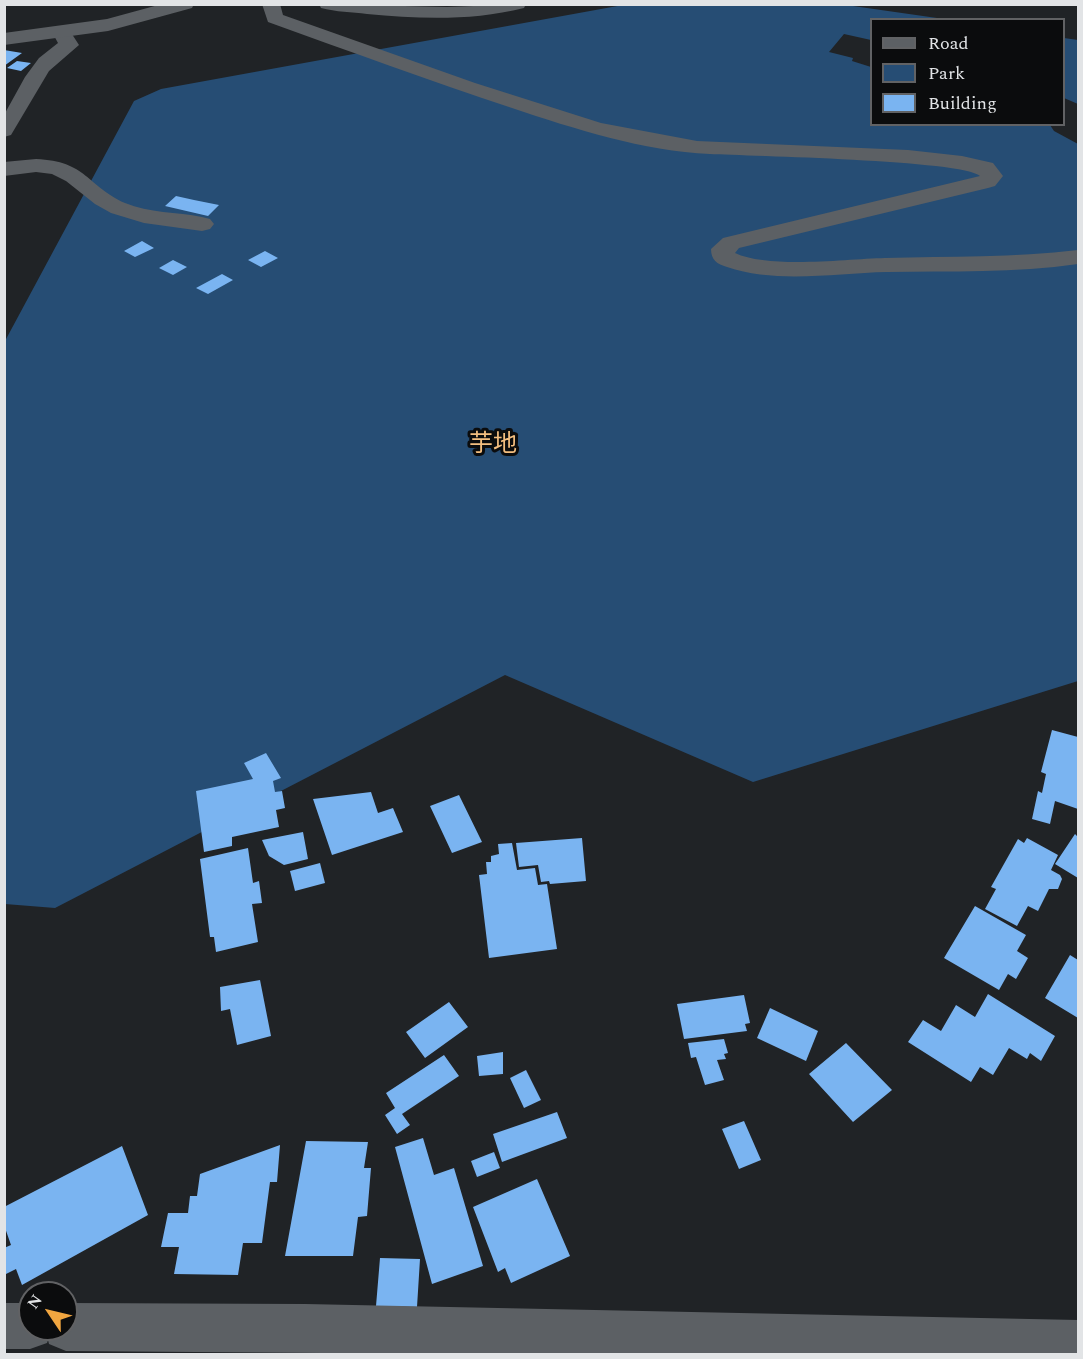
<!DOCTYPE html>
<meta charset="utf-8">
<style>
body{margin:0}
#map{position:relative;width:1083px;height:1359px;overflow:hidden;background:#202326;font-family:Spectral,serif}
canvas{display:block}
.frame{position:absolute;inset:0;border:6px solid #e2e4e6;pointer-events:none}
.legend{position:absolute;left:870px;top:18px;width:195px;height:108px;box-sizing:border-box;background:#0b0c0d;border:2px solid #616264;margin:0;padding:8px 10px;list-style:none;font-size:18px;color:#e2e4e6}
.legend li{display:flex;align-items:center;gap:12px;height:30px}
.legend b{width:30px;border:2px solid #616264}
.north{position:absolute;left:18px;top:1281px;width:60px;height:60px;box-sizing:border-box;background:#0b0c0d;border:2px solid #616264;border-radius:50%;rotate:305deg;font-size:16px;font-weight:700;line-height:24px;text-align:center;color:#e2e4e6}
.north::after{content:'';display:block;margin:auto;width:21px;height:27px;background:#f1a640;clip-path:polygon(50% 0,100% 100%,50% 72%,0 100%)}
</style>
<div id="map">
<canvas width="1083" height="1359"></canvas>
<div class="frame"></div>
<ul class="legend">
<li><b style="height:8px;background:#5c6064"></b>Road</li>
<li><b style="height:16px;background:#264d74"></b>Park</li>
<li><b style="height:16px;background:#7ab4f1"></b>Building</li>
</ul>
<div class="north">N</div>
</div>
<script>
const ctx = document.querySelector('canvas').getContext('2d');
ctx.lineJoin = 'round';
function paint(path, color) { ctx.fillStyle = color; ctx.fill(path, 'evenodd'); }
function label(font, color, halo, rows, align = 'center') {
  ctx.font = font + ' Spectral,"Noto Sans JP",serif'; ctx.lineWidth = 6; ctx.setLineDash([]); ctx.textBaseline = 'middle'; ctx.strokeStyle = halo; ctx.fillStyle = color; for (const [text, x, y, turn = 0] of rows) {
    ctx.save(); ctx.translate(x, y); ctx.rotate((+turn || 0) * Math.PI / 180); ctx.textAlign = isNaN(turn) ? turn : align; if (halo) ctx.strokeText(text, 0, 0); ctx.fillText(text, 0, 0); ctx.restore();
  }
}
paint(new Path2D(`
 M623 5H846L944 19 872 20 871 40 844 34 829 52 853 58 852 61 871 67 872 124 1050 125 1054 131 1078 144V681L753 782 505 675 55 908 5 904V341L134 101 161 89Z
 M1064 38 1078 40V104L1064 98Z`), '#264d74');
paint(new Path2D(`
 M4 50 22 53 4 66Z
 M17 61 31 63 21 71 7 68Z
 M176 196 194 200 219 205 208 216 165 206Z
 M142 241 154 248 135 257 124 251Z
 M265 251 278 258 261 267 248 260Z
 M173 260 187 267 173 275 159 268Z
 M222 274 233 280 208 294 196 288Z
 M1052 730 1078 737V809L1055 801 1050 824 1032 819 1038 791 1042 793 1046 774 1041 772Z
 M266 753 281 778 273 781 275 792 282 791 285 808 276 810 279 827 232 837V846L204 852 196 791 253 779 244 763Z
 M371 792 378 813 393 808 403 832 332 855 313 799Z
 M459 795 482 842 452 853 430 806Z
 M303 832 308 859 284 865 269 856 262 840Z
 M1075 834 1078 837V878L1055 864Z
 M582 838 586 881 550 884 549 881 541 882 538 865 519 867 516 843Z
 M1027 838 1058 855 1051 870 1060 875 1062 879 1058 889H1049L1038 911 1028 906 1017 926 985 909 996 889 991 887 1018 839 1024 843Z
 M512 843 517 870 535 868 538 885 547 884 557 949 489 958 479 875 487 874 486 862H491V856L499 854 498 844Z
 M248 848 253 883 259 881 262 903 252 904 258 942 216 952 214 937H210L200 859Z
 M320 863 325 883 295 891 290 871Z
 M975 906 1026 935 1017 951 1028 958 1016 979 1008 974 999 990 944 958Z
 M1070 955 1078 960V1018L1045 998Z
 M260 980 271 1036 237 1045 230 1009 221 1011 220 987Z
 M988 994 1055 1036 1041 1061 1030 1053 1027 1059 1009 1048 993 1075 980 1067 971 1082 908 1042 923 1020 941 1031 956 1005 975 1017Z
 M744 995 750 1023 745 1024 747 1031 684 1039 677 1004Z
 M449 1002 468 1027 425 1058 406 1032Z
 M770 1008 818 1031 806 1061 757 1038Z
 M724 1039 728 1053 724 1054 726 1059 717 1060 724 1080 705 1085 696 1057 691 1058 688 1043Z
 M846 1043 892 1090 853 1122 809 1074Z
 M503 1052V1074L479 1076 477 1056Z
 M444 1055 459 1076 402 1114 410 1125 397 1134 385 1115 395 1108 386 1093Z
 M526 1070 541 1100 524 1108 510 1078Z
 M557 1112 567 1138 502 1162 493 1134Z
 M744 1121 761 1160 739 1169 722 1129Z
 M423 1138 434 1175 454 1168 483 1266 432 1284 395 1147Z
 M306 1141 368 1142 364 1168H371L367 1216 358 1217 353 1256H285Z
 M280 1145 277 1182H270L262 1243H243L238 1275 174 1274 179 1247H161L168 1213H188L190 1196H197L200 1174Z
 M122 1146 148 1215 22 1285 16 1269 6 1274 4 1248 11 1245 4 1225V1207Z
 M494 1152 500 1168 477 1177 471 1161Z
 M537 1179 570 1256 511 1283 505 1268 498 1272 473 1207Z
 M380 1258 420 1259 417 1307 376 1306Z`), '#7ab4f1');
paint(new Path2D(`
 M262 4H280L283 15 475 83 601 123 697 141 908 150 962 156 993 163 1003 176 995 186 988 188 739 248 735 253C769 269 846 259 885 258 950 256 1014 258 1078 250V264C1015 273 951 271 887 272 836 273 777 284 727 267 717 264 711 260 711 249L723 238 980 176C963 160 748 156 710 154 643 151 575 129 512 108 430 81 349 51 268 22Z
 M61 26 68 28 79 45 49 71 11 135 4 137V115L25 77 39 58 58 43 52 32 54 28Z
 M36 159C87 161 87 186 125 203 149 213 177 212 202 217L210 219 214 224 210 229 202 231 144 223 111 213 95 204 66 181 52 174 36 172 4 176V162Z
 M4 1303H30V1329H66V1303L305 1304 1078 1320V1354H448L66 1351 49 1344 48 1340 47 1343 30 1349H4Z`), '#5c6064');
paint(new Path2D(`
 M162 4H194L192 8 108 31 4 45V33L107 19Z
 M319 4 447 7 526 4 524 8C472 21 420 19 367 14 352 12 336 12 321 8Z`), '#5c6064');
label('24px', '#f4bf80', '#0b0c0d', [
 ["芋地",493,446]
]);
</script>
